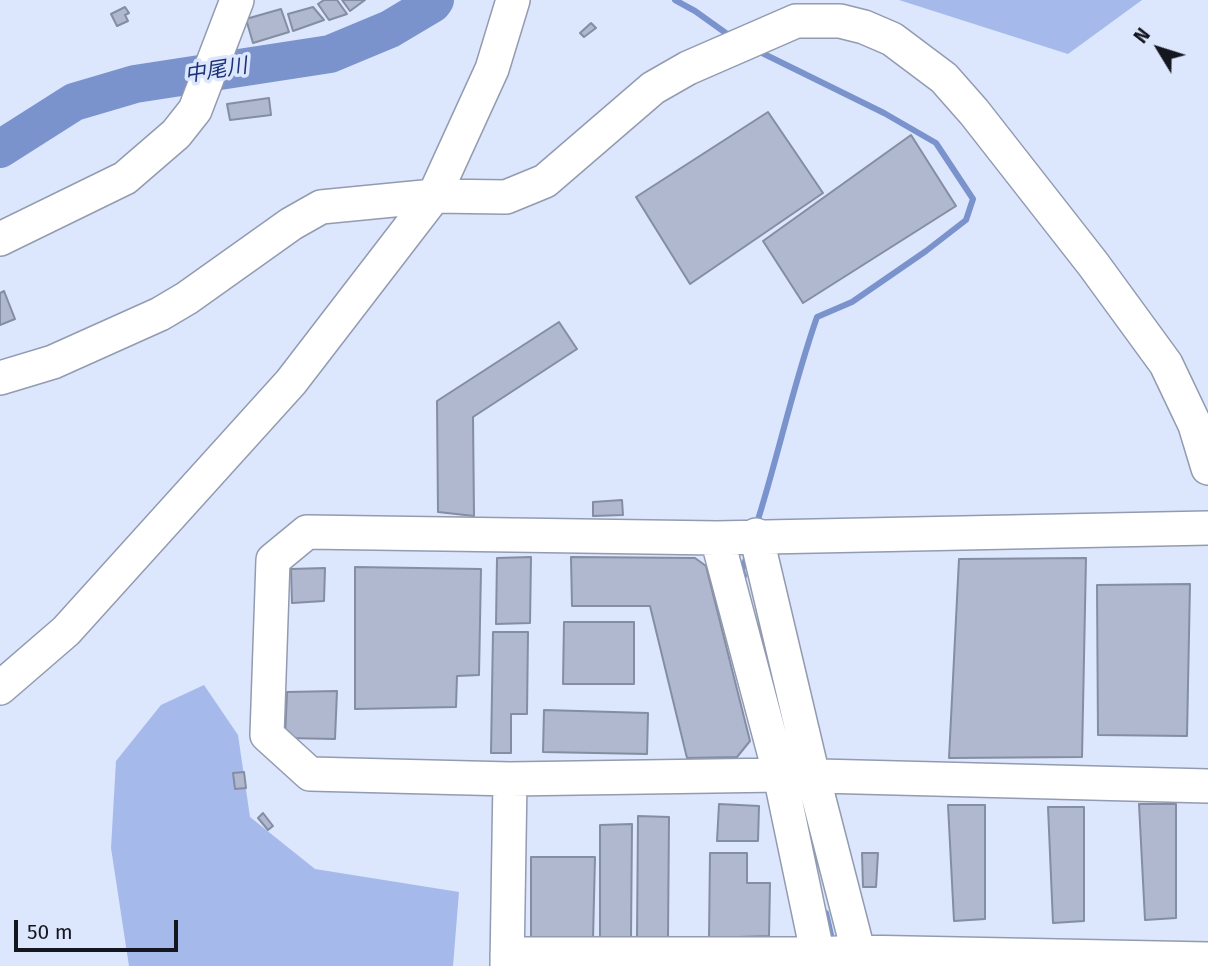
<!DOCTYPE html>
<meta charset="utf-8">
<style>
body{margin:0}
#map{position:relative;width:1208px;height:966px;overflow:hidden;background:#dce6fc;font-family:"Fira Sans",sans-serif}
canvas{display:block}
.north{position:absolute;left:1124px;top:14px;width:70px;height:70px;-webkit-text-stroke:5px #dce6fc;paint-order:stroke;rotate:308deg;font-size:19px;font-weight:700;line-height:28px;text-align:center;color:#14171f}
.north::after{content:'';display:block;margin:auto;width:24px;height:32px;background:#14171f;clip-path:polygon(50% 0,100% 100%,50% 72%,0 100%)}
.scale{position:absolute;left:14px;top:920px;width:164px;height:32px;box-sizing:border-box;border:4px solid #14171f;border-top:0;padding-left:9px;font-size:21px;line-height:24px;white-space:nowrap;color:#14171f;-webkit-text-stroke:5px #dce6fc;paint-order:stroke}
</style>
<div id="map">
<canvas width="1208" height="966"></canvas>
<div class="north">N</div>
<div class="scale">50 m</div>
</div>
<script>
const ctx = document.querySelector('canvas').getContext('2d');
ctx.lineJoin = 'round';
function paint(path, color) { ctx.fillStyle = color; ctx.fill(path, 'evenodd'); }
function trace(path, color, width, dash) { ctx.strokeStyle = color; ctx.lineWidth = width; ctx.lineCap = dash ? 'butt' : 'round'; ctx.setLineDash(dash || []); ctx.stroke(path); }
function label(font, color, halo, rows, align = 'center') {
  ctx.font = font + ' "Fira Sans","Noto Sans JP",sans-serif'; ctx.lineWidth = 7; ctx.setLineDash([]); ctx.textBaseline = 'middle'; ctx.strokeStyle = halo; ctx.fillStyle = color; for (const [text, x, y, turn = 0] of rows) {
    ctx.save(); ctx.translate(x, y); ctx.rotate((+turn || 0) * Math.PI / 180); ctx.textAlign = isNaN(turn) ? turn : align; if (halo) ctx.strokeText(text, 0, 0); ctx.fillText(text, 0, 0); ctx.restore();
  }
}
paint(new Path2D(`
 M899 0H1142L1068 54Z
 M204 685 238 735 250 817 315 869 459 892 453 966H129L111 848 116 761 161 705Z`), '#a5baea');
trace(new Path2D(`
 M675 0 695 11 730 36
 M756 526C778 457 793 385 817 317L852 302 926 251 966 220 973 199 936 143 884 113 758 51
 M744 576 742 570 748 553
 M826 913 833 944`), '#7a93cd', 6);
trace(new Path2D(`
 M0 149 74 102 135 84 330 54 390 29 432 4 435 0`), '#7a93cd', 38);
const building = new Path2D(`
 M324 0H337L347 14 329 20 318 4Z
 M342 0H365L350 11Z
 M125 7 129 13 125 15 128 21 117 26 111 14Z
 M313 7 324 20 293 31 288 14Z
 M281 9 289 32 253 43 246 19Z
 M591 23 596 28 584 37 580 33Z
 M269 98 271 115 230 120 227 104Z
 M768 112 823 193 690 284 636 197Z
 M911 135 956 206 803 303 763 241Z
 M4 291 15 319 0 325V293Z
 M559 322 577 349 473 417 474 516 438 512 437 401Z
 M622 500 623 515 593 516V502Z
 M531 557 530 623 496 624 497 558Z
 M571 557 695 558 706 566 750 741 737 757 687 758 650 606H572Z
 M1086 558 1082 757 949 758 959 559Z
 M355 567 481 569 479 675 457 676 456 707 355 709Z
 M325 568 324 601 292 603 291 569Z
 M1190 584 1187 736 1098 735 1097 585Z
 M564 622H634V684H563Z
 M493 632H528L527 714H511V753H491Z
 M337 691 335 739 285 738 287 692Z
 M544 710 648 713 647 754 543 752Z
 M244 772 246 788 235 789 233 773Z
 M719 804 759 806 758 841H717Z
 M1139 804H1176V918L1145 920Z
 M948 805H985V919L954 921Z
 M1048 807H1084V921L1053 923Z
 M263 813 273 826 268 830 258 818Z
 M638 816 669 817 668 937 637 938Z
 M632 824 631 938H600V825Z
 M710 853H747V883H770L769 936 709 938Z
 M862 853H878L876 887H863Z
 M531 857H595L593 939H531Z`);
paint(building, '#afb8ce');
trace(building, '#848da1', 2);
const minor = new Path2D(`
 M0 239 125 178 176 134 195 110 237 0
 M0 378 53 362 160 314 187 298 291 224 321 207 434 196 506 197 545 181 653 88 688 68 796 21H840L864 27 892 39 944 78 974 112 1093 264 1166 364 1195 425 1208 468
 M1208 528 717 538 307 532 273 560 267 735 310 774 510 779 780 775 1208 786
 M756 535 813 776 862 966
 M717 538 780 775 820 966
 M0 688 66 631 291 382 434 196 492 69 513 0
 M507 954H817L858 952 1208 959
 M507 966 510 779`);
trace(minor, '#929bb0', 36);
trace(minor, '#fff', 33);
label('italic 21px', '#1b3278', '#dce6fc', [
 ["中尾川",216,71,-9]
]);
</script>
